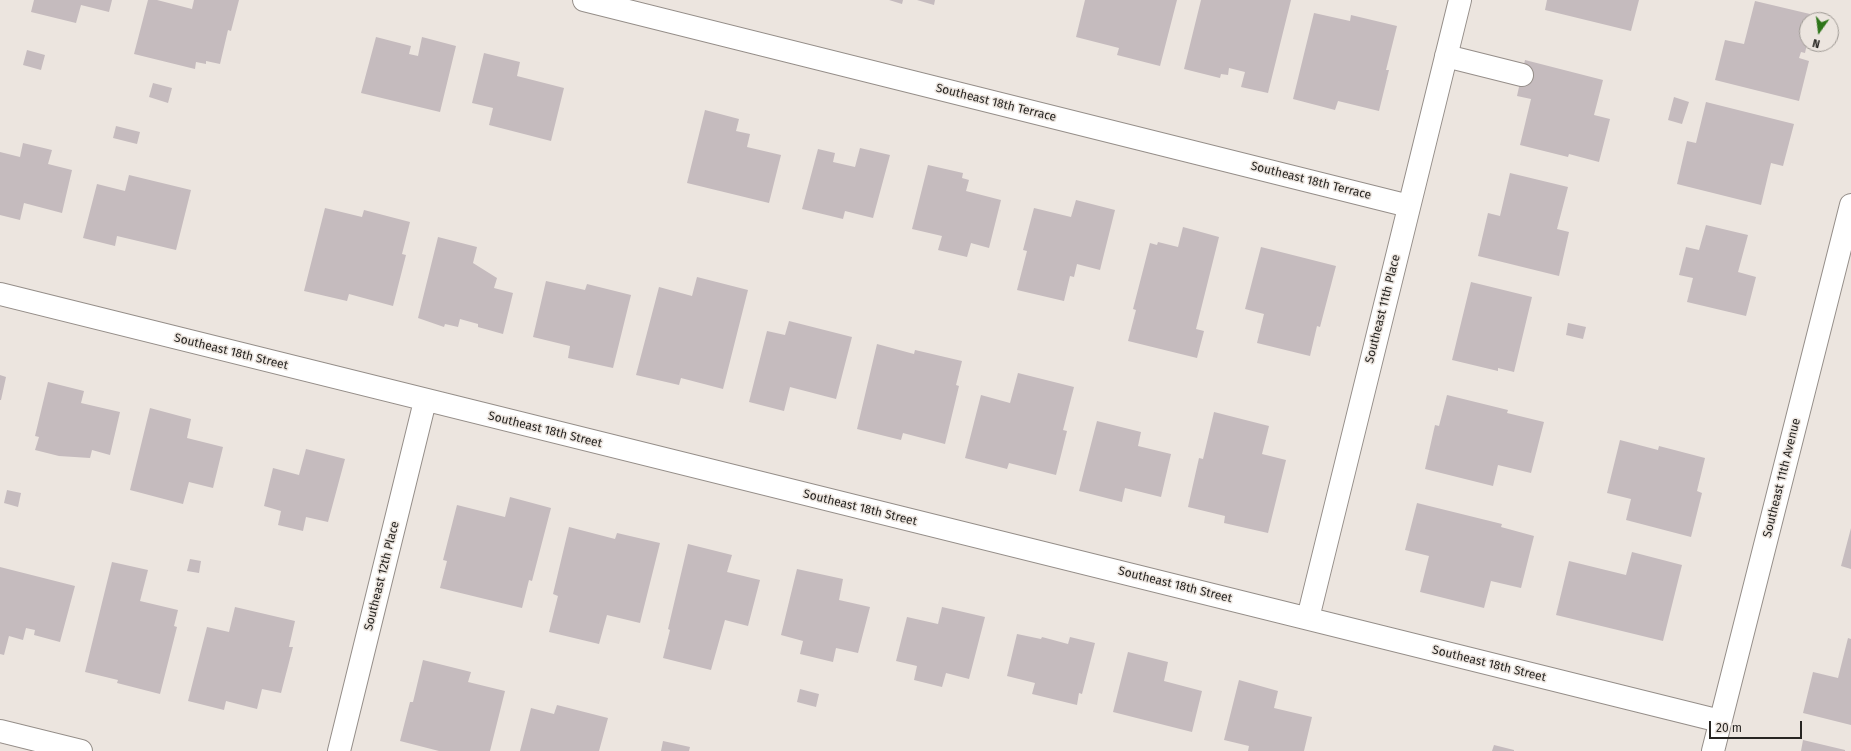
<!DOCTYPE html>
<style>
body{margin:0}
#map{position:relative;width:1851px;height:751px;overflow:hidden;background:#ece5df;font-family:"Fira Sans",sans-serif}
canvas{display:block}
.north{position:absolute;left:1799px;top:12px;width:40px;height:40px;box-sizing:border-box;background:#ece5df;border:1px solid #9d9893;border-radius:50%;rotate:194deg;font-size:11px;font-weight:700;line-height:16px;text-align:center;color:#272522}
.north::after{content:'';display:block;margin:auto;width:14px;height:18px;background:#2e7519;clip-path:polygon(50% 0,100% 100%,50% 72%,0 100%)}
.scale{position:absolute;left:1709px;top:721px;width:93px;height:18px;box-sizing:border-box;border:2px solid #272522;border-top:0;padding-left:5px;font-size:12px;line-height:14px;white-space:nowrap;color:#272522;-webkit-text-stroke:3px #ece5df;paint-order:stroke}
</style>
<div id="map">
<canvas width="1851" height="751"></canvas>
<div class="north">N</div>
<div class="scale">20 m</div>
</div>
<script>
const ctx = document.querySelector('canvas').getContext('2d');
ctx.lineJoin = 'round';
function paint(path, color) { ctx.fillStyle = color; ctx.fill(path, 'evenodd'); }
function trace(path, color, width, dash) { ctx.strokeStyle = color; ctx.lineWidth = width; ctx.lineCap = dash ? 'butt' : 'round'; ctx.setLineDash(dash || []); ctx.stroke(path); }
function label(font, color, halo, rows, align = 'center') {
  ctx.font = font + ' "Fira Sans",sans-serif'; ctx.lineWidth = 3; ctx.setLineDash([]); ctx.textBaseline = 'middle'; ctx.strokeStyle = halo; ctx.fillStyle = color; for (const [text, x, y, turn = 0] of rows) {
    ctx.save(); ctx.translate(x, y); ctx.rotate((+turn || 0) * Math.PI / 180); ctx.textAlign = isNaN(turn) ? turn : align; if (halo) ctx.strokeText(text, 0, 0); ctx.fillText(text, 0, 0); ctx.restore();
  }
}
paint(new Path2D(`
 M34 0H112L109 12 81 5 76 23 31 12Z
 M148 0H157L192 9 194 0H239L231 31 228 30 220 64 206 61V64L196 62 195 69 134 54Z
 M889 0H903L902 4Z
 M917 0H935L934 5Z
 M1085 0H1177L1160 66 1117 55 1119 48 1076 37Z
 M1201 0H1291L1268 93 1241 87 1245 72 1229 68 1228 75 1221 74 1220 78 1184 69Z
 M1547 0H1639L1631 31 1545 10Z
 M1755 1 1810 14 1809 20H1807V44L1805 53 1801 52 1799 58 1809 61 1799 101 1715 80 1725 40 1744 44Z
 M1314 13 1350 21 1351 15 1397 26 1386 70H1389L1379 111 1338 101 1335 110 1293 99Z
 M376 37 411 46 409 54 418 56 422 37 456 46 440 112 361 93Z
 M27 50 45 55 41 70 23 65Z
 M484 53 520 62 517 76 564 88 551 141 489 125 493 108 472 103Z
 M1525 60 1603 80 1594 115 1610 119 1599 162 1569 154 1568 157 1520 145 1531 99 1517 96Z
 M153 83 172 88 168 103 149 97Z
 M1674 97 1689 102 1682 124 1668 120Z
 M1706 102 1794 124 1783 166 1771 163 1761 205 1677 184 1687 141 1696 143Z
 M705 110 739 119 736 131 750 134 747 147 781 155 769 203 687 183Z
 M116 126 140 132 137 144 113 138Z
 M23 143 52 150 48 164 72 170 62 213 24 203 20 220 0 215V152L20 157Z
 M860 148 890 155 873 218 845 211 843 219 802 209 818 149 835 153 833 162 855 167Z
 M928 165 963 173 962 178 969 180 966 191 1001 200 989 248 971 243 967 257 938 250 942 236 912 229Z
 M1510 173 1568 187 1557 229 1569 232 1559 276 1478 256 1488 213 1500 216Z
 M129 175 191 190 176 250 117 236 115 246 83 238 97 184 125 191Z
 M1076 200 1115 210 1100 270 1077 264 1074 277 1070 276 1064 301 1017 290 1027 251 1023 250 1034 208 1071 217Z
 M325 208 362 217 364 210 410 222 402 254 406 255 393 306 349 294 347 301 304 291Z
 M1706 225 1748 235 1738 272 1756 277 1746 316 1687 302 1693 278 1679 275 1686 247 1699 250Z
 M1183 227 1219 237 1196 329 1204 331 1197 358 1128 341 1136 310 1133 309 1150 243 1157 245 1158 242 1178 247Z
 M438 237 477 247 473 263 497 278 494 288 513 293 503 334 478 327V324L460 319 458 327 445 324 444 327 418 318Z
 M1261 247 1336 266 1320 327 1317 326 1310 356 1257 343 1264 314 1245 309Z
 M697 277 748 290 723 389 681 378 679 385 636 375 659 287 692 296Z
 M546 281 585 290 587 284 631 295 613 368 568 358 570 346 533 337Z
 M1471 282 1532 297 1514 372 1498 368V371L1452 360Z
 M789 321 852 337 836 399 790 387 784 411 749 402 767 331 785 335Z
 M1568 323 1586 327 1583 339 1566 335Z
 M877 344 914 354 915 350 962 361 956 385 959 386 945 444 903 433 901 440 857 429Z
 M1018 373 1074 387 1063 430 1067 431 1056 475 1009 463 1007 469 965 458 981 395 1010 403Z
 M0 375 6 377 1 400H0Z
 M48 382 84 391 81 403 120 412 110 455 92 450 90 458 59 456 35 450 39 437 35 436Z
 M1447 395 1508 410 1507 413 1544 422 1531 473 1498 465 1493 486 1425 469 1435 425 1439 426Z
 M150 408 191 419 187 438 223 447 213 488 189 482 183 504 130 490Z
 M1214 412 1269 426 1262 454 1286 460 1268 533 1224 523 1225 516 1188 507 1199 458 1203 459Z
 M1097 421 1141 432 1138 446 1171 454 1161 497 1125 488 1122 502 1079 491Z
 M1620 440 1658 450 1659 446 1705 458 1697 491 1702 493 1691 537 1626 520 1631 499 1607 493Z
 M306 449 345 459 328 522 306 517 303 531 278 525 281 511 264 506 273 468 299 475Z
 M7 490 21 493 18 507 4 503Z
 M510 497 551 508 532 581 529 580 522 608 440 588 447 561 443 560 457 505 505 517Z
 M1417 503 1502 524 1501 527 1534 536 1521 588 1491 581 1484 608 1420 592 1429 556 1405 550Z
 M569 527 615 539 617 533 660 543 640 623 607 615 599 644 549 632 558 596 553 594Z
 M1851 528V569L1841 566Z
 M688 544 732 555 727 572 760 580 748 626 725 620 711 670 663 658 670 630 668 629Z
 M1632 552 1682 565 1663 641 1556 615 1569 561 1626 575Z
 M190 559 201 561 199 573 187 571Z
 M112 562 148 570 140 601 178 610 174 626 177 627 160 694 117 683 118 680 85 672Z
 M0 567 75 586 60 642 34 635 35 630 26 628 23 640 9 636 4 655 0 654Z
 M797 569 843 579 839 600 870 607 858 653 836 648 833 662 800 654 803 641 781 635Z
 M235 607 295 621 289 647H293L281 693 262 689 257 709 226 701 224 710 188 701 207 627 229 632Z
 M942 607 985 617 969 679 946 673 942 687 914 680 917 666 896 661 907 617 938 624Z
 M1017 634 1041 639 1042 637 1068 644 1070 637 1095 643 1082 694 1079 693 1077 705 1032 694 1035 683 1007 676Z
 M1848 638 1851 639V725L1803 713 1813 672 1838 678Z
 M1128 652 1168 662 1164 681 1202 691 1192 732 1113 712Z
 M423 660 471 672 468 682 505 691 490 751H439L400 741 410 702H413Z
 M1239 680 1278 691 1274 708 1312 717 1304 751H1248L1249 746 1224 740Z
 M800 689 819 694 816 707 797 702Z
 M557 705 608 718 599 751H520L531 708 554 714Z
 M1803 740 1845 750V751H1801Z
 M663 741 690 747 689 751H661Z
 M1494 745 1514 750V751H1492Z`), '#c5bbbe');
const minor = new Path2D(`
 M584 0 1409 206
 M1446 56 1522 75
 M0 294 1720 721
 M1308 618 1460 0
 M0 731 81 751
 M339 751 425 401
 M1713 751 1851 205`);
trace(minor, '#958e89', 24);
trace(minor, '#fff', 22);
label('12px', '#272522', '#ece5df', [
 ["Southeast 18th Terrace",996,103,14],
 ["Southeast 18th Terrace",1311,181,14],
 ["Southeast 11th Place",1383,309,-76],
 ["Southeast 18th Street",231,352,14],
 ["Southeast 18th Street",545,430,14],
 ["Southeast 11th Avenue",1782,478,-76],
 ["Southeast 18th Street",860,508,14],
 ["Southeast 12th Place",382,576,-76],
 ["Southeast 18th Street",1175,585,14],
 ["Southeast 18th Street",1489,664,14]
]);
</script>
